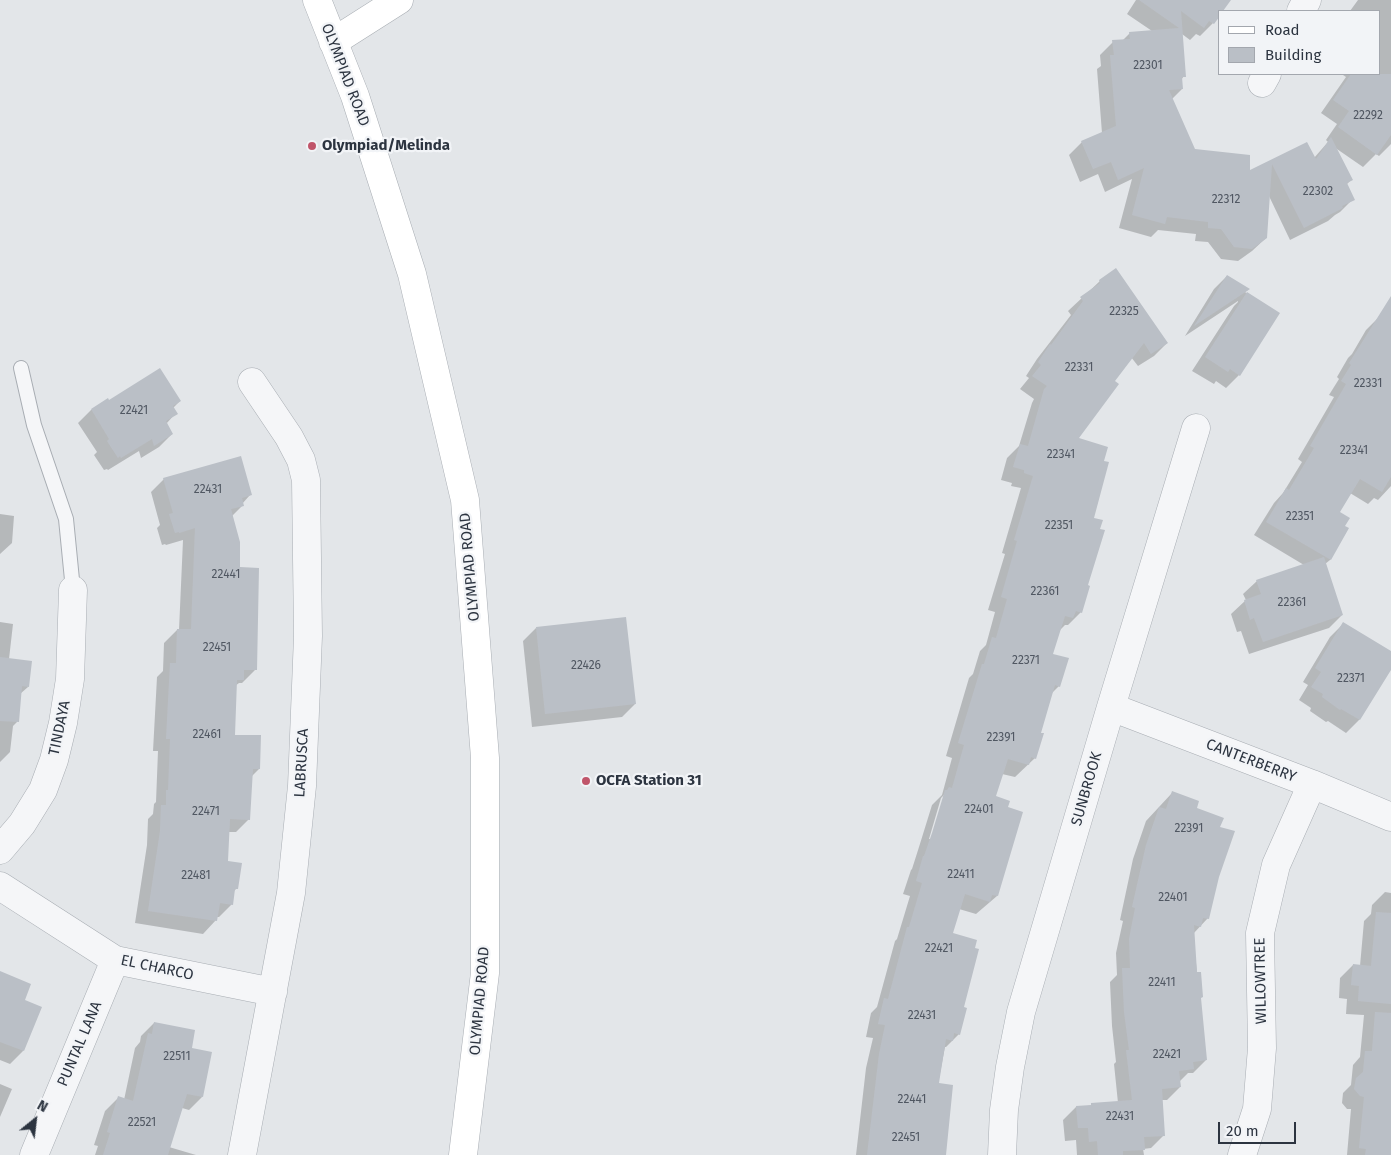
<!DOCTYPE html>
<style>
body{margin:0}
#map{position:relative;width:1391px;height:1155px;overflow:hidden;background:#e3e6e9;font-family:"Fira Sans",sans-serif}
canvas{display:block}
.legend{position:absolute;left:1218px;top:10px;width:162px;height:65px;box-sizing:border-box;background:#f2f4f7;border:1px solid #a3a7ae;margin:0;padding:6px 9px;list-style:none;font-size:15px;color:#2c3440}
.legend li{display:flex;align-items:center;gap:10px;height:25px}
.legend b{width:25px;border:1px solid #a3a7ae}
.north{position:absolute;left:10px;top:1095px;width:50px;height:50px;-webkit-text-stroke:4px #f2f4f7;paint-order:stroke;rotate:29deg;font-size:14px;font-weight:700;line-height:20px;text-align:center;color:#2c3440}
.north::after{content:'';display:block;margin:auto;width:18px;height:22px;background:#2c3440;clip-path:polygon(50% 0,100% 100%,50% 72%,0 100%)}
.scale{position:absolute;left:1218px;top:1122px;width:78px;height:22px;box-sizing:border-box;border:2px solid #2c3440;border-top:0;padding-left:6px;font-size:15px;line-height:18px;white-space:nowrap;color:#2c3440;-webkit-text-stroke:4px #f2f4f7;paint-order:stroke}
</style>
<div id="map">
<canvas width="1391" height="1155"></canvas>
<ul class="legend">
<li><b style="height:6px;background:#fff"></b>Road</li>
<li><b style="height:14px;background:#babfc6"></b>Building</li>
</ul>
<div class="north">N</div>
<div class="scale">20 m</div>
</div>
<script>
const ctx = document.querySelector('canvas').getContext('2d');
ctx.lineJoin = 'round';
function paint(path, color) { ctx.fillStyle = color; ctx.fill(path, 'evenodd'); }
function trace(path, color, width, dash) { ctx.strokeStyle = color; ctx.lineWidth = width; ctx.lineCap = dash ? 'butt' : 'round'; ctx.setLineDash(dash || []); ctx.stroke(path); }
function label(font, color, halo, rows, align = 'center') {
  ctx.font = font + ' "Fira Sans",sans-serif'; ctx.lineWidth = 4.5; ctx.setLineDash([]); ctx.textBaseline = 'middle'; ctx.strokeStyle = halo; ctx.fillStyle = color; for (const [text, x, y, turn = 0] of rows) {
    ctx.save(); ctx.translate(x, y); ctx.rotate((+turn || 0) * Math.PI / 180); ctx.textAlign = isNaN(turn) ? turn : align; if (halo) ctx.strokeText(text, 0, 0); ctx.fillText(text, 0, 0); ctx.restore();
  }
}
paint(new Path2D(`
 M1136 0H1229L1221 11H1220L1213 23 1200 36 1196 34 1190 40 1182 34 1184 76 1181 80 1182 89 1172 99 1194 150 1248 172 1307 143 1314 158 1328 142 1326 140 1337 124 1321 113 1346 77 1343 75 1345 74H1380V11H1350L1358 0H1391V144L1379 156 1376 154 1363 167 1334 147 1351 180 1346 185 1353 199 1340 212 1335 215 1328 221 1290 240 1269 196 1266 238 1252 251 1238 261 1221 259 1208 242 1195 241 1196 234 1158 230 1151 237 1119 228 1132 179 1105 192 1098 174 1080 182 1069 155 1082 142 1102 133 1097 69 1101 66 1100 55 1113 42 1122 41 1130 33 1152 31 1127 14Z
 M1227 276 1248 290 1245 292 1278 314 1239 375 1226 388 1216 381 1214 384 1192 371 1234 306 1238 302V301L1185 336 1214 289Z
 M1100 281 1167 343 1154 356 1138 366 1131 357 1113 381 1077 439 1092 518 1086 586 1081 612 1068 625H1065L1059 631 1052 654 1059 686 1051 694 1039 733 1035 758 1015 777 1002 774 995 797 997 896 976 914 959 909 951 934 962 1008 959 1034 946 1047H945L938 1084 944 1155H856L866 1068 873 1038 866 1037 871 1013 877 1007 895 941 897 939 910 896 903 894 911 870 912 869 919 847 932 805 942 795 952 758 946 756 969 678 973 674 980 651 986 645 995 612 988 610 1005 554 1002 553 1021 488 1011 486 1012 483 1001 480 1007 458 1019 446 1032 403 1034 399 1020 389 1029 378 1026 376 1037 359 1071 315 1068 311ZM945 794 931 839H929L941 798Z
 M1391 308V486L1378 500 1374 498 1368 504 1350 493 1338 512 1344 526 1348 529 1330 560 1325 564 1342 615 1329 628 1249 654 1241 631 1237 632 1231 614 1246 600 1243 594 1257 581 1304 565 1254 535 1274 503 1283 493 1302 462 1298 459 1334 397 1329 395 1339 379 1337 377 1348 358 1352 354 1366 330 1379 317Z
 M180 401 173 408 176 413 166 424 172 434 159 447 141 458 139 451 108 470 107 469 104 470 94 455 97 452 78 423 91 410 109 402Z
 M164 479 250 495 242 504V506L232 516 238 568 255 670 242 683H239L235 686 234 736 259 769 251 777 249 819 236 832H228L227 862 237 888 234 891 232 904 219 917H217L216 920 203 934 135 923 147 845 148 819 153 814 154 804 156 802 158 751H153L157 677 163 671 164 643 177 630H179L183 540 166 545 165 544 162 545 157 528 160 525 151 492Z
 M0 514 14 516 12 543 0 554Z
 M0 622 13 624 9 659 28 687 20 694 17 722 13 726 10 752 0 762Z
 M1343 624 1391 658V668L1359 720 1346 733 1328 721 1326 722 1310 711 1311 708 1299 700 1308 685 1303 682 1330 637Z
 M536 628 635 704 622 717 532 727 523 641Z
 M1172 793 1219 827 1217 877 1208 918 1193 934 1206 1060 1193 1073H1188L1179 1082 1180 1087 1167 1100H1161L1164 1135 1151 1148 1143 1149 1144 1155H1077L1076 1140 1065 1141 1063 1120 1076 1107 1118 1103 1114 1064 1116 1062 1112 1026 1110 982 1117 975 1116 953 1123 921 1120 920 1133 859 1146 821Z
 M1385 892 1391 893V1155H1347L1351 1109H1347L1342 1103 1343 1093 1351 1085 1353 1065 1360 1057 1364 1015 1346 1014 1347 999 1339 998 1340 978 1353 965 1360 966 1364 921 1371 914 1372 905Z
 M0 973 23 1001 41 1008 23 1051 10 1064 0 1060Z
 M154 1023 190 1049 202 1097 189 1110 182 1108 169 1147 196 1155H95L98 1146 94 1145 105 1111 118 1098 124 1100 135 1048 140 1042 141 1036Z
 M0 1084 12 1089 0 1117Z`), '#0003');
paint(new Path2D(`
 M1139 0H1231L1223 11H1220V16L1214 24 1209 21 1204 28 1181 11 1186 77H1182L1183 89 1169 90 1195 149 1250 155V170L1307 142 1316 159 1331 137 1353 180 1347 183 1355 200 1342 206 1343 208 1304 228 1272 164 1267 238 1252 249 1234 247 1221 229 1208 228V222L1167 217 1165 224 1132 215 1144 168 1118 180 1111 162 1093 169 1081 141 1116 126 1110 55H1114L1112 40 1130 39 1129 32 1179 28Z
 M1351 74H1391V135L1377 155 1338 127 1349 111 1333 100Z
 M1116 268 1168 343 1151 354 1144 343 1115 381 1119 384 1079 438 1108 447 1104 461 1109 462 1094 518 1103 520 1100 529 1105 530 1088 585 1090 586 1082 613 1076 611 1073 618 1065 616 1053 654 1069 658 1060 687 1055 685 1041 733H1044L1036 759 1031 757 1029 765 1008 759 996 796 1010 801 1008 807 1023 812 998 896 992 895 990 902 965 894 953 933 977 940 975 948 979 949 964 1007 967 1008 960 1035 954 1033 953 1041 946 1039 939 1083 953 1085 946 1155H867L879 1054 885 1025 878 1024 884 998 888 999 907 927H909L922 883 916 881 923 856H924L932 833 945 790H947L949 787 952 788 964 745 958 743 982 664H984L992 637 996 638 1007 599 1001 597 1017 541 1014 540 1033 476 1024 473V470L1013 467 1020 444 1028 446 1044 389 1047 386 1032 376 1041 365 1038 362 1050 344 1051 345 1083 301 1080 297 1100 283 1099 280Z
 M1227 275 1250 289 1194 326Z
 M1247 292 1280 313 1240 376 1230 369 1228 372 1205 357Z
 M1391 296V477L1382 492 1360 479 1340 512 1350 518 1345 526 1349 528 1331 560 1266 522 1286 488 1289 490 1314 448 1310 446 1346 384 1341 381 1351 365 1349 363Z
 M160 368 181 401 173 406 178 414 166 421 173 434 154 446 152 439 121 458 120 456 118 458 107 441 109 439 91 409 108 398 109 400Z
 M241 456 252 495 242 498 244 506 231 509 240 542V567L259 568 257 670H244V680H237L235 735H261L260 769H253L250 820 230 819 228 861 242 863 238 889H235L233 905 220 903 217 921 148 911 160 831 161 805H166V790H168L170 739H166L170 663H176L177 629H191L195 528 179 533V532L175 533 169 514 173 513 163 478Z
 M1324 557 1343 615 1263 642 1254 618 1250 620 1244 600 1261 594 1256 580Z
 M626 617 636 704 545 714 536 627Z
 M1343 622 1391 651V670L1360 720 1341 709 1340 710 1322 697 1323 694 1311 687 1321 672 1315 668Z
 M0 657 32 661 29 687 22 686 19 722 0 721Z
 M1172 791 1199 801 1197 808 1224 818 1220 827 1235 831 1219 877 1209 919 1203 918 1201 927 1194 925 1197 972H1201L1203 997 1201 998 1207 1060 1193 1062 1194 1069 1179 1071 1181 1087 1162 1089 1165 1136 1144 1137 1145 1150 1123 1151V1155H1098L1097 1141 1089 1142 1088 1128H1078L1076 1106 1091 1105V1103L1132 1100 1126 1050H1129L1124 1012 1122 968H1130L1129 939 1135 908 1132 907 1146 845 1159 807 1166 809Z
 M1376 912 1391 913V1004L1358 1001 1359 986 1351 985 1353 964 1371 966Z
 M0 971 31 984 25 1000 42 1007 24 1051 0 1042Z
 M1375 1012 1391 1013V1155H1365L1366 1149 1359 1148 1364 1097 1360 1096 1354 1089 1356 1078 1363 1072 1365 1051H1372Z
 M154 1022 195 1030 192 1048 212 1052 203 1097 187 1094 168 1155H103L110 1133 107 1132 118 1096 133 1101 148 1033 152 1034Z`), '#babfc6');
const service = new Path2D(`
 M21 368 34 425 66 519 73 590`);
const minor = new Path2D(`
 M1301 11 1307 0
 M1262 83 1267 74
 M1111 707 1312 784 1391 817
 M0 850 22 824 43 790 54 760 63 723 70 679 73 590
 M0 886 115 960 273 992
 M34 1155 115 960
 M242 1155 291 893 302 786 308 636 306 480 301 460 289 437 252 382
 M1002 1155 1004 1110 1010 1067 1021 1012 1111 707 1196 428
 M1242 1155 1257 1109 1262 1048 1260 933 1276 865 1312 784`);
const secondary = new Path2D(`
 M317 0 355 96 412 274 465 500 485 758V973L463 1155
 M333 42 399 0`);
trace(service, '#a8adb3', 16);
trace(minor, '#a8adb3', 29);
trace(secondary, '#a8adb3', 29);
trace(service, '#f5f6f8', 14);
trace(minor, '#f5f6f8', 28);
trace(secondary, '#fff', 28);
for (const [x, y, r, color] of [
 [312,146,5,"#c0556a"],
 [586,781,5,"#c0556a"]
]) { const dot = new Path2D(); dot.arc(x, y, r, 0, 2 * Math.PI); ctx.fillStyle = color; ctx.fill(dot); trace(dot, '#f2f4f7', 2); }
label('12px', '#505762', null, [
 ["22301",1148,66],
 ["22292",1368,116],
 ["22302",1318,192],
 ["22312",1226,200],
 ["22325",1124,312],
 ["22331",1079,368],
 ["22331",1368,384],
 ["22421",134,411],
 ["22341",1354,451],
 ["22341",1061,455],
 ["22431",208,490],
 ["22351",1300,517],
 ["22351",1059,526],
 ["22441",226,575],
 ["22361",1045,592],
 ["22361",1292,603],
 ["22451",217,648],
 ["22371",1026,661],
 ["22426",586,666],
 ["22371",1351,679],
 ["22461",207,735],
 ["22391",1001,738],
 ["22401",979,810],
 ["22471",206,812],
 ["22391",1189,829],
 ["22411",961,875],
 ["22481",196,876],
 ["22401",1173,898],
 ["22421",939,949],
 ["22411",1162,983],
 ["22431",922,1016],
 ["22421",1167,1055],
 ["22511",177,1057],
 ["22441",912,1100],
 ["22431",1120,1117],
 ["22521",142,1123],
 ["22451",906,1138]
]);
label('15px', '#2c3440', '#f2f4f7', [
 ["OLYMPIAD ROAD",345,75,69],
 ["OLYMPIAD ROAD",470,567,-95],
 ["TINDAYA",60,728,-78],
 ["CANTERBERRY",1251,761,21],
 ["LABRUSCA",302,763,-87],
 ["SUNBROOK",1087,789,-74],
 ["EL CHARCO",157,968,12],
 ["WILLOWTREE",1261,981,-91],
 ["OLYMPIAD ROAD",480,1001,-85],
 ["PUNTAL LANA",80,1044,-67]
]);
label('bold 15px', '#2c3440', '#f2f4f7', [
 ["Olympiad/Melinda",322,146],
 ["OCFA Station 31",596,781]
], 'left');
</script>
